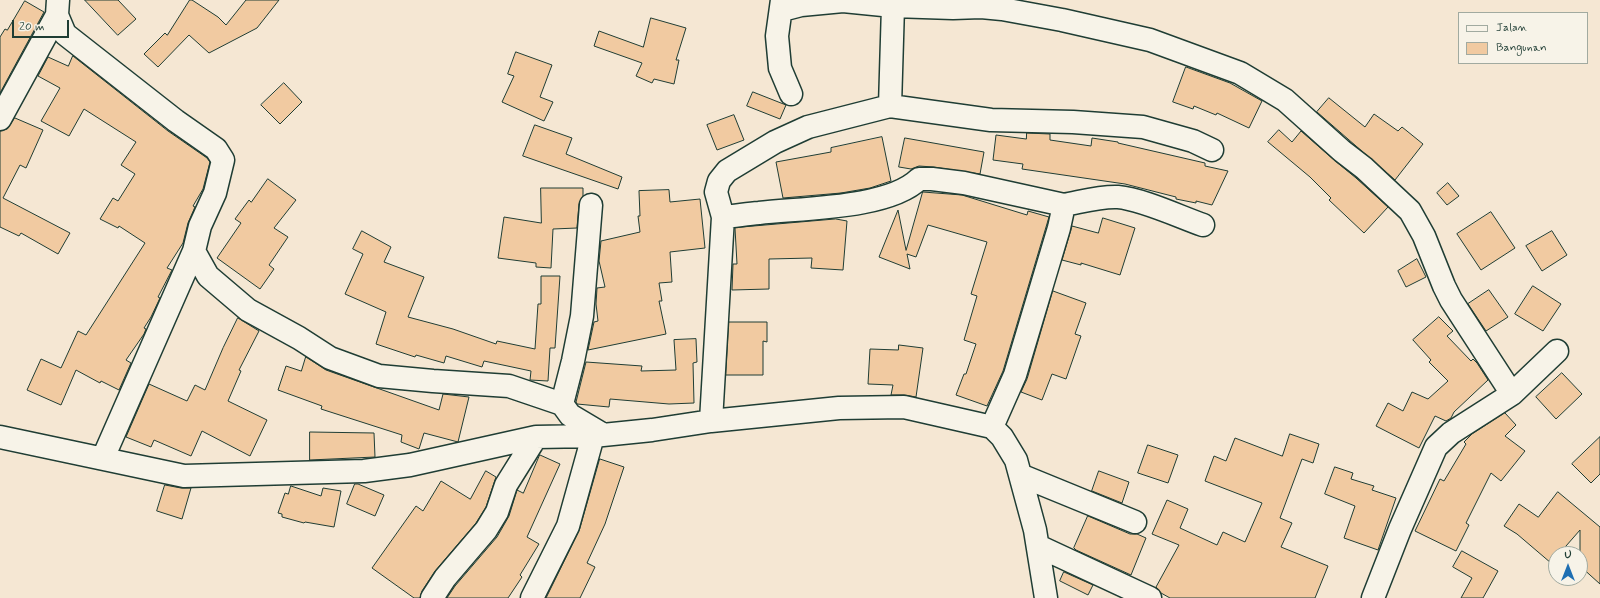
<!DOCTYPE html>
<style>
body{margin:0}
#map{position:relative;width:1600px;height:598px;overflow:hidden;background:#f5e7d3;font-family:Mynerve,sans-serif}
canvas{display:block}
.legend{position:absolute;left:1458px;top:12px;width:130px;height:52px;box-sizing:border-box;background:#f7f3e8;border:1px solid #a1aaa0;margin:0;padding:5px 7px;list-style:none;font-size:12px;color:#1f3d34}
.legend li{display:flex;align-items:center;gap:8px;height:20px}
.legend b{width:20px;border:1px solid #a1aaa0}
.north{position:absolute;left:1548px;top:546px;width:40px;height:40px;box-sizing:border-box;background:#f7f3e8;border:1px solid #a1aaa0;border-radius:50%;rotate:0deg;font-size:11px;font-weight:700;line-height:16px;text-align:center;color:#1f3d34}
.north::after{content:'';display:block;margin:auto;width:14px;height:18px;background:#1f6fb2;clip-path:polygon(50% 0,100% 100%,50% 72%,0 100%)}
.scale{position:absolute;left:12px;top:20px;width:57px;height:18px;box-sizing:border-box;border:2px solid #1f3d34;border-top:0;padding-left:5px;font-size:12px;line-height:14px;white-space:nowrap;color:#1f3d34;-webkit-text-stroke:3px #f7f3e8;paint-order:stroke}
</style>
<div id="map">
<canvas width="1600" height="598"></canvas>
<ul class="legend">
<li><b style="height:5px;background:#f7f3e8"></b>Jalan</li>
<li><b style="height:11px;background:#f1caa1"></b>Bangunan</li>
</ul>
<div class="north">U</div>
<div class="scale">20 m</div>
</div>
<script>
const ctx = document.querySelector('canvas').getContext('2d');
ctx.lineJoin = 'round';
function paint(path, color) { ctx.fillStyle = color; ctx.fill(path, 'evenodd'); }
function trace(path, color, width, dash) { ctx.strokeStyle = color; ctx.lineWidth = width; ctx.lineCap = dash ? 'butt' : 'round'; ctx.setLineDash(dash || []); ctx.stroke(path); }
const building = new Path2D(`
 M85 0H118L136 19 118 35Z
 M190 0H192L218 17 226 25 246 0H279L257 28 209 53 189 35 158 67 144 54 165 33 167 35Z
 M25 1 44 12 0 93V37L5 29 7 30Z
 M651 18 686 28 676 60H679L674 84 654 79 652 83 636 76 642 63 594 46 599 31 643 47Z
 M516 52 552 65 540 97 553 102 544 121 502 102 514 76 508 74Z
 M73 56 168 131 207 158 210 162 203 189 193 206 195 207 188 223 183 243 167 268 172 270 158 297 160 298 151 317 144 328 146 329 144 334 126 360 131 363 119 390 101 381 100 383 76 370 61 405 27 390 41 359 61 368 78 331 86 335 145 243 119 226 118 228 100 219 113 198 118 201 135 174 121 165 136 142 84 109 69 136 41 121 60 88 38 76 48 57 68 66Z
 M1186 67 1230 83 1262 101 1249 128 1217 113 1216 115 1194 106 1193 109 1173 102Z
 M284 83 302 102 280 124 261 105Z
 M753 92 786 105 780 119 747 106Z
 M1329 98 1365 127 1374 114 1398 131 1402 127 1423 144 1395 180 1317 112Z
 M734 115 744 140 717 150 707 125Z
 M15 118 43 130 26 168 20 165 3 198 70 233 58 254 21 233 19 236 0 227V131L7 129Z
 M535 125 572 138 566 154 622 177 618 189 523 156Z
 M1279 130 1292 142 1301 131 1334 160 1356 178 1388 207 1364 233 1329 200 1331 198 1310 177 1268 142Z
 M1027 133 1050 134V140L1091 146 1092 138 1118 142V143L1205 163V166L1228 171 1212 205 1196 201V203L1176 199V197L1125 184 1022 169 1023 164 993 160 996 135 1026 139Z
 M882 137 891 181 870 188 841 193 783 198 776 162 831 152V148Z
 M905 138 984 152 980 174 933 167 919 166 911 169 899 167Z
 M268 179 296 200 274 228 288 237 269 265 274 269 260 289 217 258 241 223 235 219 249 200 251 202Z
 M1448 183 1459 196 1447 205 1437 193Z
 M541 188H583V196L579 204 577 228 553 229 551 268 536 267V263L498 258 504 217 541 223Z
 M669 190 670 202 700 199 705 248 670 252 672 282 659 283 662 301H659L666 334 588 350 594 322 598 321 596 304 597 288 605 287 599 261 601 241 640 232 638 216H640L639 191Z
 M923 192 962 195 1027 215 1028 211 1049 217 1003 371 987 406 956 395 964 374H966L976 344 964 340 977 296 971 294 987 242 928 225 916 257 907 254 910 269 879 257 898 210 906 250Z
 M1491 212 1515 248 1481 270 1457 234Z
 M1103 218 1135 228 1120 275 1081 263V265L1062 260 1072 226 1098 233Z
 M836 219 847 221 843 270 811 268 812 258 769 259V289L732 290 733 264H737L735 228Z
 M362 231 391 247 384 262 424 277 408 317 453 329 496 344 497 341 535 349 538 304H541V276H560L555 348H550L548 381 530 380 531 371 484 361 482 367 446 356 444 363 416 355 415 357 376 344 386 312 345 294 363 254 353 249Z
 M1552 231 1567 255 1542 271 1526 246Z
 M1417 259 1426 277 1406 287 1398 271Z
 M1533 286 1561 304 1543 331 1515 314Z
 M1489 290 1508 317 1486 331 1468 304Z
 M1053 291 1086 303 1075 334 1081 336 1066 379 1052 374 1042 400 1021 392 1027 379Z
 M1439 317 1453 331 1447 336 1471 361 1473 359 1477 363 1488 380 1454 412 1451 418 1446 421 1435 416 1419 448 1376 426 1388 403 1403 411 1412 392 1428 399 1448 381 1429 362 1431 360 1413 340Z
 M238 318 259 331 239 370 241 371 228 401 267 420 250 456 202 431 191 456 154 440 151 447 126 437 149 384 187 401 195 385 205 390 223 348Z
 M729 322H767V342L763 341V375H726Z
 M696 339 697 362 693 363 694 403 669 404 610 399 609 407 577 404 576 402 586 362 642 366 641 371 676 370 674 340Z
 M899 345 923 348 916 397 904 395H891L893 385 868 384 870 349 898 350Z
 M306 357 326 370 439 410 443 394 469 397 458 442 424 433 419 449 401 442 402 435 321 409 322 406 278 390 286 366 301 371Z
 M1562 373 1582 394 1556 419 1536 397Z
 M1505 413 1516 425 1505 436 1525 451 1501 481 1491 473 1466 523 1469 525 1456 551 1415 531 1440 479 1444 481 1466 444 1464 442 1472 434Z
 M310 432 374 433 375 457 310 460Z
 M1290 434 1319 444 1313 463 1302 459 1280 518 1292 523 1281 547 1328 566 1315 598H1170L1161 593 1156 587 1179 545 1152 534 1167 500 1188 509 1180 528 1217 545 1223 532 1245 542 1262 503 1205 481 1214 456 1226 461 1235 438 1282 456Z
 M1600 437V474L1591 483 1572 464Z
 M1148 445 1178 455 1168 483 1138 473Z
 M540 455 560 464 527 537 539 544 520 575 522 577 508 598H447L455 586 497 537 509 516 517 490 523 493Z
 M600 459 624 467 605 524 587 563 595 567 580 598H546L579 531Z
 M1335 467 1353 473 1351 479 1374 486 1372 490 1396 498 1378 550 1344 538 1355 506 1325 494Z
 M486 471 496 477 486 507 476 523 435 571 422 591 420 598H414L372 568 416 506 423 511 441 481 470 499Z
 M1099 471 1129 482 1122 503 1092 491Z
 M355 484H358L384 495 375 516 347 504Z
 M165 485 181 488H191L182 519 157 511Z
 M291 486 321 496 323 488 341 491 334 527 305 522 304 523 282 517V514L278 513 285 493 288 494Z
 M1558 492 1600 527V584L1580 566V530L1559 554H1556V558L1551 563 1517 534 1504 526 1519 504 1538 517Z
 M1088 516 1130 534H1137L1146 538 1131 575 1076 550 1074 548Z
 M1462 551 1498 571 1483 598H1461L1472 578 1453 567Z
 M1064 572 1093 585 1088 595 1060 581Z`);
paint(building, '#f1caa1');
trace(building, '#1f3d34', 1);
const minor = new Path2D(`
 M58 0 57 15 65 34 176 121 216 149 223 160 215 193 200 226 194 251 208 276 248 310 299 338 330 358 379 376 433 381 509 386 562 404 570 415 602 434
 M782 0 777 36 780 68 791 94
 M782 10 801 5 843 1 893 6 953 8 981 7 1002 9 1062 20 1150 40 1240 73 1285 100 1342 151 1364 168 1410 211 1424 236 1444 286 1451 300 1512 394
 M890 106 893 6
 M0 119 57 15
 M723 217 716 192 719 181 727 171 775 142 808 127 890 106 991 120 1073 122 1143 127 1193 141 1212 150
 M562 404 573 361 582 316 591 205
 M711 421 723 217C735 216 747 214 759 213 801 208 888 209 919 179H932L964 183 1064 205
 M992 427 1015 375 1059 228 1064 205C1081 202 1100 196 1118 197 1142 199 1180 217 1203 225
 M0 437 184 476 364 471 410 465 536 437 593 436 652 430 711 421 839 408 904 407 992 427 1002 437 1016 460 1035 530 1046 598
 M103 458 194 251
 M1020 475 1135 522
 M1038 546 1150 598
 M432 598 445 578 486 530 497 512 506 485 536 437
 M532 598 568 526 593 436
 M1373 598 1400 529 1436 447 1451 433 1512 394 1557 351`);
trace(minor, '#1f3d34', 25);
trace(minor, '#f7f3e8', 22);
</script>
